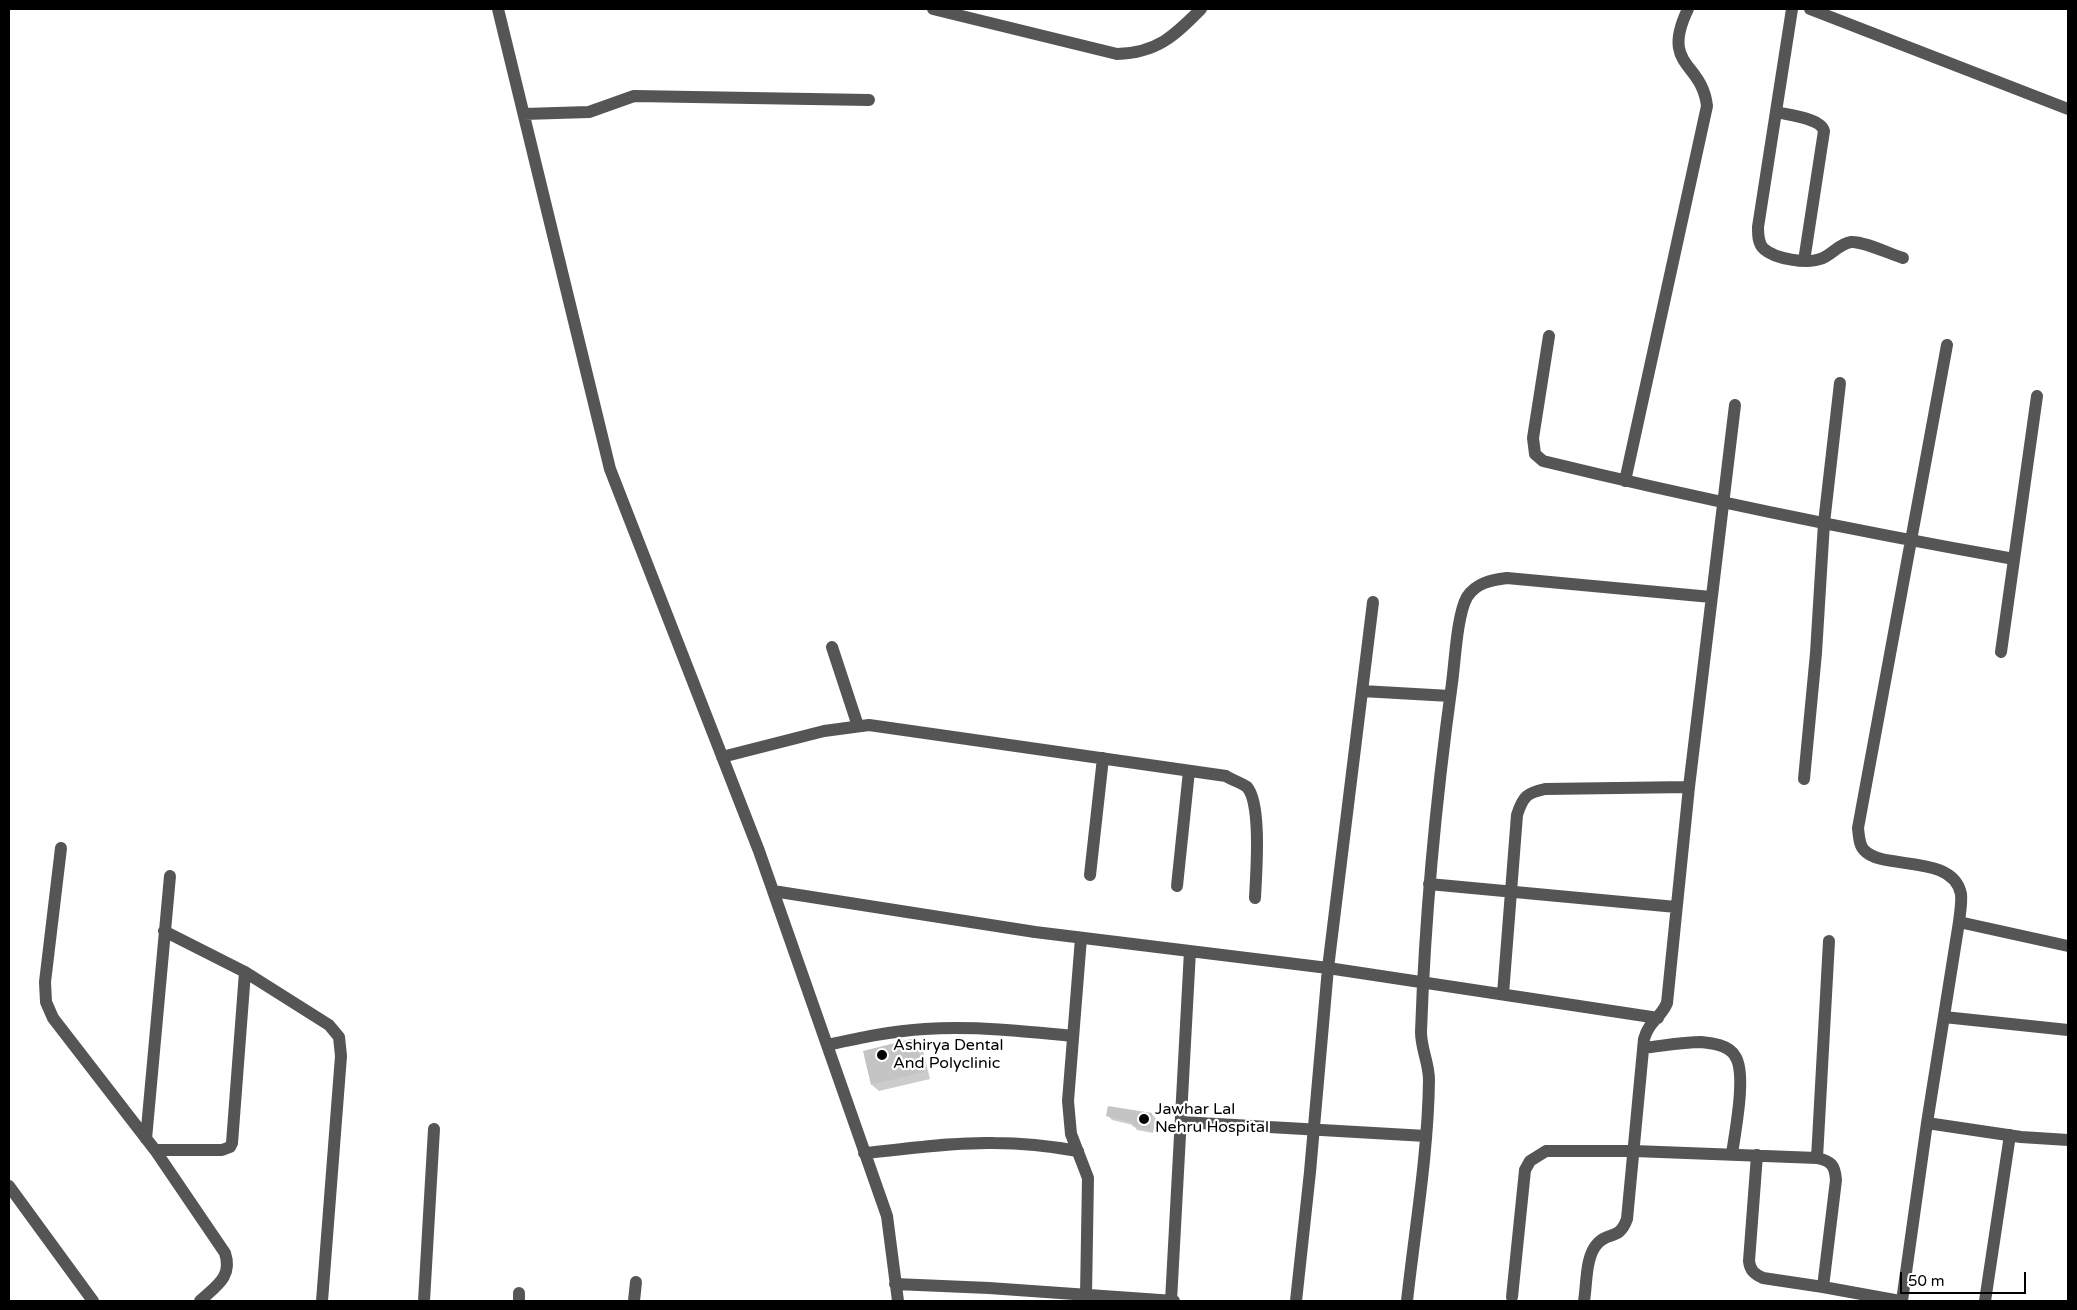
<!DOCTYPE html>
<style>
body{margin:0}
#map{position:relative;width:2077px;height:1310px;overflow:hidden;background:#fff;font-family:"Varela Round",sans-serif}
canvas{display:block}
.frame{position:absolute;inset:0;border:10px solid #000;pointer-events:none}
.scale{position:absolute;left:1900px;top:1272px;width:126px;height:22px;box-sizing:border-box;border:2px solid #000;border-top:0;padding-left:6px;font-size:15px;line-height:18px;white-space:nowrap;color:#000;-webkit-text-stroke:4px #fff;paint-order:stroke}
</style>
<div id="map">
<canvas width="2077" height="1310"></canvas>
<div class="frame"></div>
<div class="scale">50 m</div>
</div>
<script>
const ctx = document.querySelector('canvas').getContext('2d');
ctx.lineJoin = 'round';
function paint(path, color) { ctx.fillStyle = color; ctx.fill(path, 'evenodd'); }
function trace(path, color, width, dash) { ctx.strokeStyle = color; ctx.lineWidth = width; ctx.lineCap = dash ? 'butt' : 'round'; ctx.setLineDash(dash || []); ctx.stroke(path); }
function label(font, color, halo, rows, align = 'center') {
  ctx.font = font + ' "Varela Round",sans-serif'; ctx.lineWidth = 4.5; ctx.setLineDash([]); ctx.textBaseline = 'middle'; ctx.strokeStyle = halo; ctx.fillStyle = color; for (const [text, x, y, turn = 0] of rows) {
    ctx.save(); ctx.translate(x, y); ctx.rotate((+turn || 0) * Math.PI / 180); ctx.textAlign = isNaN(turn) ? turn : align; if (halo) ctx.strokeText(text, 0, 0); ctx.fillText(text, 0, 0); ctx.restore();
  }
}
paint(new Path2D(`
 M915 1040 922 1046 930 1079 879 1091 872 1085Z
 M1109 1107 1152 1114 1156 1119 1153 1133 1137 1130 1133 1125 1112 1120 1108 1116Z`), '#0003');
paint(new Path2D(`
 M915 1038 924 1072 871 1085 863 1051Z
 M1108 1106 1152 1113 1150 1129 1132 1126 1133 1123 1106 1116Z`), '#c4c4c4');
trace(new Path2D(`
 M498 9 610 469 759 851 887 1216 898 1301
 M933 9 1117 54C1157 53 1174 36 1201 9
 M1792 9 1758 227C1758 235 1758 244 1764 249 1775 259 1807 264 1820 259 1831 256 1838 244 1851 242 1863 241 1890 254 1903 258
 M1810 9 2068 109
 M1776 112C1788 115 1821 118 1824 131L1804 261
 M524 114 589 112 634 96 869 100
 M1549 336 1533 438 1535 454 1543 461C1699 499 1856 531 2014 559
 M1625 481 1707 106C1702 61 1660 67 1688 9
 M832 647 858 726
 M2001 652 2037 396
 M1362 691 1450 696
 M722 757 824 731 869 725 1226 776C1232 780 1242 783 1247 787 1262 804 1256 875 1255 898
 M1804 779 1816 653 1824 523 1840 383
 M61 848 45 982 46 1002 53 1018 155 1150 225 1253C233 1277 216 1286 200 1301
 M1090 875 1103 758
 M1429 884 1676 907
 M1177 886 1189 771
 M773 891 1035 932 1328 968 1658 1018
 M1959 922 2068 946
 M164 931 245 972 329 1025 339 1037 341 1056 322 1301
 M1081 938 1068 1101 1071 1134 1088 1178 1086 1295
 M1503 994 1517 815C1523 796 1527 793 1545 789L1689 787
 M1944 1017 2068 1030
 M827 1045C859 1038 891 1031 925 1029 974 1026 1024 1031 1073 1036
 M1643 1048C1662 1046 1682 1042 1701 1042 1712 1043 1729 1045 1735 1056 1747 1073 1735 1132 1732 1154
 M1182 1122 1426 1136
 M1927 1123 2021 1137 2068 1140
 M146 1139 170 876
 M155 1150H222L230 1147 232 1143 245 972
 M864 1153C908 1149 951 1142 994 1143 1023 1143 1050 1146 1078 1151
 M1757 1155 1749 1261C1750 1270 1754 1274 1763 1278L1823 1287 1900 1301
 M1817 1158 1829 941
 M9 1186 93 1301
 M895 1284 989 1288 1174 1301
 M1512 1297 1525 1170 1530 1161 1546 1151H1634L1817 1158C1831 1161 1835 1165 1836 1180L1823 1287
 M424 1301 434 1129
 M519 1301V1293
 M634 1301 636 1282
 M1171 1301 1190 951
 M1296 1301 1310 1172 1328 968 1373 602
 M1407 1301C1415 1228 1428 1154 1429 1080 1429 1063 1421 1049 1421 1032 1425 915 1436 799 1452 683 1455 661 1457 615 1467 597 1476 583 1491 580 1507 578L1711 597
 M1584 1301C1587 1284 1585 1256 1598 1243 1609 1231 1619 1241 1627 1219L1644 1039C1649 1021 1660 1019 1667 1003L1689 787 1735 405
 M1902 1301 1927 1123 1959 922C1960 913 1962 902 1961 894 1953 853 1882 871 1864 850 1859 845 1859 836 1858 828L1947 345
 M1985 1301 2010 1135`), '#555', 12);
for (const [x, y, r, color] of [
 [882,1055,6,"#000"],
 [1144,1119,6,"#000"]
]) { const dot = new Path2D(); dot.arc(x, y, r, 0, 2 * Math.PI); ctx.fillStyle = color; ctx.fill(dot); trace(dot, '#fff', 2); }
label('16px', '#000', '#fff', [
 ["Ashirya Dental",893,1046],
 ["And Polyclinic",893,1064],
 ["Jawhar Lal",1155,1110],
 ["Nehru Hospital",1155,1128]
], 'left');
</script>
